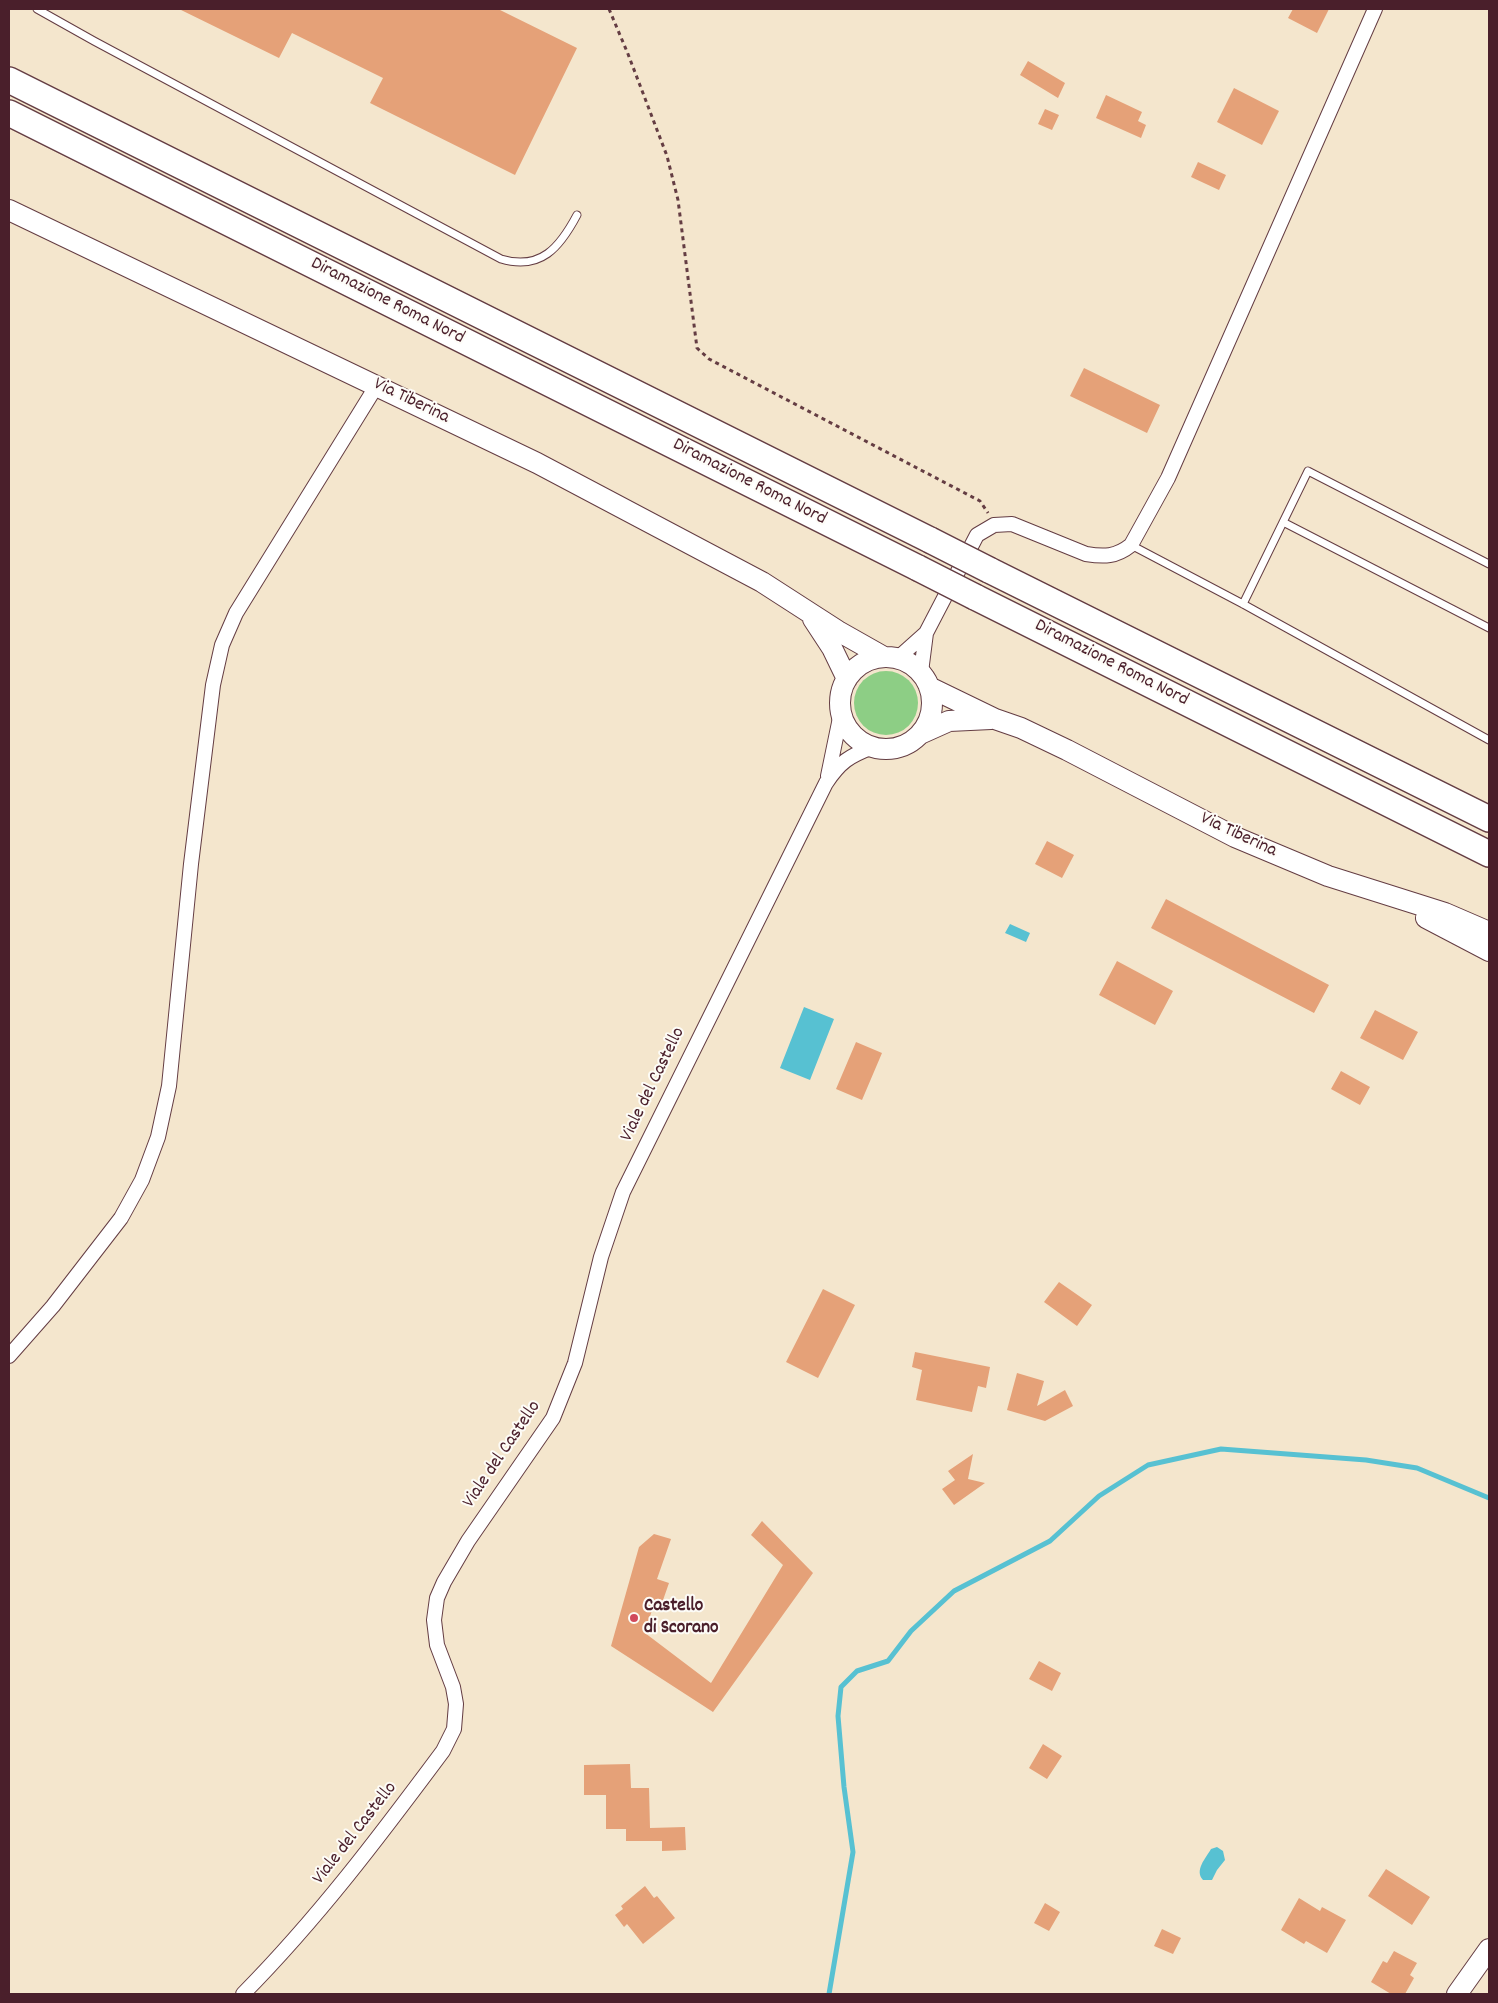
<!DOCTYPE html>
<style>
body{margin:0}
#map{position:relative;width:1498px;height:2003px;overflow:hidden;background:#f4e6cd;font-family:Dekko,sans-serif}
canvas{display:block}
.frame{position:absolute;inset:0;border:10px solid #4a1f2b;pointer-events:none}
</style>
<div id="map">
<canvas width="1498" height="2003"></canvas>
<div class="frame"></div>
</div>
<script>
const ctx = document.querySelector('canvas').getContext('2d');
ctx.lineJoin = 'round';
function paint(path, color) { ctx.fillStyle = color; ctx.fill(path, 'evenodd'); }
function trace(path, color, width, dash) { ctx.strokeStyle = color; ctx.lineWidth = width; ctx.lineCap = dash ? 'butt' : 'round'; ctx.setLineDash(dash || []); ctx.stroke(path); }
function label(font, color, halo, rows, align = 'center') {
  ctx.font = font + ' Dekko,sans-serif'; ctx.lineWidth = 4; ctx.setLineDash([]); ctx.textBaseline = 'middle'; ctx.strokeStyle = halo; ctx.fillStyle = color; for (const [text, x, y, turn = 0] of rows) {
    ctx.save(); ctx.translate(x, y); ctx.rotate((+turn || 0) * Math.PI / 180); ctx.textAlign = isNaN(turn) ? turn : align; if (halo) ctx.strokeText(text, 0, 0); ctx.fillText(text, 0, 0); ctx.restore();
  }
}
paint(new Path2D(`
 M854 703a32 32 0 1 1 64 0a32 32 0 1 1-64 0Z`), '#8dce85');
paint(new Path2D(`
 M1010 924 1030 933 1026 942 1005 933Z
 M804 1007 834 1019 810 1080 780 1068Z
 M1217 1847 1223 1851 1225 1860 1217 1870 1212 1880H1203C1194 1870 1206 1858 1211 1849Z`), '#57c1d2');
trace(new Path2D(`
 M829 1994 853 1852 844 1787 838 1716 841 1687 857 1671 888 1661 911 1631 954 1591 1050 1541 1099 1496 1148 1465 1221 1449 1366 1460 1417 1468 1489 1498`), '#57c1d2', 5);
paint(new Path2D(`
 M179 9H498L577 48 515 175 370 103 383 78 292 33 279 58Z
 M1293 9H1329L1317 33 1288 18Z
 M1028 61 1065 83 1058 98 1020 75Z
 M1234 88 1279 111 1262 145 1217 122Z
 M1106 95 1142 112 1138 121 1146 125 1141 138 1096 118Z
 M1045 109 1059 115 1052 130 1038 124Z
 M1198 162 1226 175 1219 190 1191 177Z
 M1084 368 1160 405 1147 433 1070 396Z
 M1047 841 1074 855 1062 878 1035 864Z
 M1166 899 1329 985 1314 1013 1151 928Z
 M1117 961 1173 991 1155 1025 1099 995Z
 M1375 1010 1418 1032 1403 1060 1360 1038Z
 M856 1042 882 1053 862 1100 836 1089Z
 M1341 1071 1370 1087 1360 1105 1331 1089Z
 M1059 1282 1092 1305 1077 1326 1044 1302Z
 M823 1289 855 1305 818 1378 786 1362Z
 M915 1352 990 1367 986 1388 978 1386 972 1412 916 1400 922 1370 912 1367Z
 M1017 1373 1044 1381 1037 1406 1065 1390 1073 1406 1045 1421 1007 1410Z
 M973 1454 968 1479 985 1483 954 1505 942 1489 955 1480 948 1471Z
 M762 1521 813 1573 713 1712 611 1646 639 1547 654 1534 671 1539 657 1579 669 1583 662 1603 655 1600 645 1633 711 1683 783 1565 751 1535Z
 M1039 1661 1061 1673 1052 1691 1029 1679Z
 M1043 1744 1062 1756 1047 1779 1029 1768Z
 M630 1764 631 1788H649L650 1828 685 1827 686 1850 662 1851V1841H626V1829H606V1795H584V1765Z
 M1386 1869 1430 1897 1412 1925 1368 1896Z
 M645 1886 654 1898 657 1896 675 1918 643 1944 627 1924 624 1927 615 1915 623 1909 621 1906Z
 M1299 1898 1320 1911 1322 1907 1346 1920 1327 1953 1306 1941 1304 1944 1281 1930Z
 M1045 1903 1060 1912 1049 1931 1034 1923Z
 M1162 1929 1181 1938 1173 1954 1154 1946Z
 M1394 1951 1417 1963 1410 1975 1414 1978 1405 1994H1391L1371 1982 1383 1961 1387 1963Z`), '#e5a178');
const lane = new Path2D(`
 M37 9 94 41 501 259C541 271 560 247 577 215
 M1283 522 1489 628
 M1131 545 1243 604 1489 740
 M1243 604 1308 471 1489 564`);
const street = new Path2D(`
 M898 658 926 633 977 535 994 525 1012 524 1086 554C1104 557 1116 557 1131 545L1168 478 1375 9
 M921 672 926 633
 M828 776 841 713
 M9 1356 53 1306 121 1218 142 1180 158 1137 169 1086 191 864 213 685 222 645 236 613 377 385
 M243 1994C318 1918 379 1837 443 1751L454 1729 456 1704 453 1687 437 1645 434 1620 437 1598 444 1582 468 1541 553 1418 575 1363 601 1257 623 1192 826 783C840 762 849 756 873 747`);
const secondary = new Path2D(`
 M9 210 537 463 762 582 838 631 884 657
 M813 619 832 648 847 679
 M840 703a46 46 0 1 1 92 0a46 46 0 1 1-92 0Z
 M929 687 995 719 1021 728 1067 750 1235 837 1328 876 1445 913 1489 932
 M920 734 949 721 991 719
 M1426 918 1489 951
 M1457 1994 1489 1949`);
const highway = new Path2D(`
 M9 80 930 540
 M9 113 918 568
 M989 570 1489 819
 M975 597 1489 854`);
trace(lane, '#643d43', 9);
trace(street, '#643d43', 16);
trace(secondary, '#643d43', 22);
trace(highway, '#643d43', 28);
trace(new Path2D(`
 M609 9 628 54 667 156 678 200 697 348 709 359 980 501 988 513`), '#643d43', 3, [4, 4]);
trace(lane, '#fff', 7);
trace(street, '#fff', 14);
trace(secondary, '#fff', 20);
trace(highway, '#fff', 25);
const highwayBridge = new Path2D(`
 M930 540 989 570
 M918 568 975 597`);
trace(highwayBridge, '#643d43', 28, []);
trace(highwayBridge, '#fff', 25);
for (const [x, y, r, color] of [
 [634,1618,5,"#d1495b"]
]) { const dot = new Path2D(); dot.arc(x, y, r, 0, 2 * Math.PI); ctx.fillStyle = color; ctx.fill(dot); trace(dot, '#fdfcf7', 2); }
label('19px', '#4a1f2b', '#fdfcf7', [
 ["Diramazione Roma Nord",387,302,27],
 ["Via Tiberina",411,402,26],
 ["Diramazione Roma Nord",749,483,27],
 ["Diramazione Roma Nord",1111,664,27],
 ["Via Tiberina",1238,836,25],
 ["Viale del Castello",654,1085,-64],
 ["Viale del Castello",503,1455,-56],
 ["Viale del Castello",356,1834,-52]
]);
label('bold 19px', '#4a1f2b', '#fdfcf7', [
 ["Castello",644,1607],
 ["di Scorano",644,1629]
], 'left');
</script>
